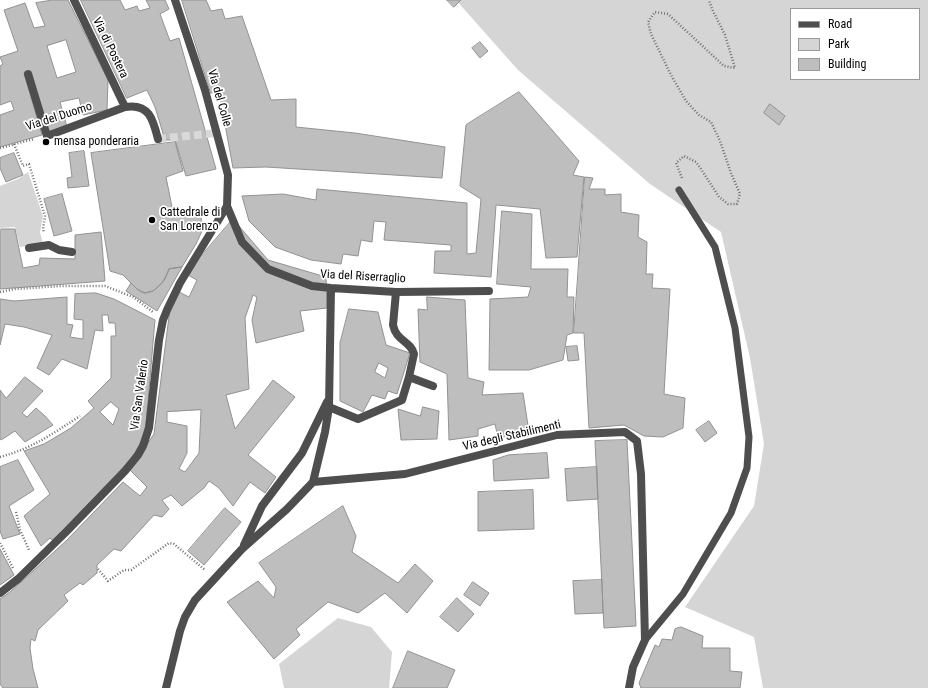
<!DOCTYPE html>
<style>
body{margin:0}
#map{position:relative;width:928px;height:688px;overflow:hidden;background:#fff;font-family:"Roboto Condensed",sans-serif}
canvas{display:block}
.legend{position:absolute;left:790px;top:8px;width:130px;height:72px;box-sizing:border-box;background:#fff;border:1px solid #999;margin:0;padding:5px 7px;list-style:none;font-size:12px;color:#000}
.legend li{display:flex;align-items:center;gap:8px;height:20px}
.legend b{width:20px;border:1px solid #999}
</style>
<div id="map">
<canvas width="928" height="688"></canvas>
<ul class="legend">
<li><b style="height:5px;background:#4e4e4e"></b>Road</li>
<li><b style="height:11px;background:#d5d5d5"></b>Park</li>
<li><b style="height:11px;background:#bebebe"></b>Building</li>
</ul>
</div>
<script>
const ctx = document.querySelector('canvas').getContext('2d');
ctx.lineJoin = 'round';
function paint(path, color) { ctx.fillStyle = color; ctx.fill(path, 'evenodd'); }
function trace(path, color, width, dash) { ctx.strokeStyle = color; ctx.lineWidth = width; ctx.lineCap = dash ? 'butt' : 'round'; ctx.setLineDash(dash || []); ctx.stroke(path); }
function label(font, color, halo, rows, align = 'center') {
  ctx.font = font + ' "Roboto Condensed",sans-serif'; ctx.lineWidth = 3.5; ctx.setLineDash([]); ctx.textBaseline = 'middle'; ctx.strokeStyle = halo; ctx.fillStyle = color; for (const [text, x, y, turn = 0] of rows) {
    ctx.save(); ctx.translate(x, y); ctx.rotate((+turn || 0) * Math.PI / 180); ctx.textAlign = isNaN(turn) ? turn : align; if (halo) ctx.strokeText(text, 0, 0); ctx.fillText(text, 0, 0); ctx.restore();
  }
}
paint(new Path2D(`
 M456 0H928V688H763L754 637 685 607 754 506 764 444 750 358 721 232 650 184 518 70ZM791 9H919V79H791Z
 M28 172 43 216 40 232 43 244 20 247 15 227 0 228V186L18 179Z
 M338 618 371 627 392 652 389 688H284L279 664Z`), '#d5d5d5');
const building = new Path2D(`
 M53 0H68L108 80 107 110 83 115 79 98 60 102 67 127 49 132 31 71 24 73 42 135 0 147V115L14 110 11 101 0 105V66L3 64 0 57 18 51 4 10 25 3 34 28 45 26 36 3ZM66 40 76 72 57 78 47 46Z
 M81 0H120L125 10 137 6 139 11 150 8 146 0H165L169 9 160 14 170 41 179 38 216 169 186 176 175 140H165L155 107 147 90 127 98Z
 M182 0H206L211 11 222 9 225 19 242 16 271 100 296 99V127L355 133 445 147 442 178 266 167 233 168 219 92 211 93Z
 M447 0H461L454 7Z
 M480 42 488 51 480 58 472 48Z
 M519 92 579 161 573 175 584 177 577 257 546 258 540 209 496 205 491 277 434 273 435 251H451V245L384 240 386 222 374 221 372 242 361 240 358 256 343 254 341 264 311 260 275 247 249 221 242 196 283 194 316 200 317 189 467 203V254L476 253 481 199 460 186 466 125Z
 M770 104 785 116 779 125 764 113Z
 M175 142 183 171 166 177 174 217 182 214 197 212 201 216 202 231 196 244 182 267 169 269 165 279 159 286 153 291 145 293 137 289 123 275 110 271 91 153Z
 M84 151 89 186 68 188 67 178 72 177 69 153Z
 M14 153 23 175 6 182 0 168V158Z
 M585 177 593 178 589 189H605V195L621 194V212L639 215 638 237 647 242 646 274H653L652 288 670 289 664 394 685 398 683 428 663 437 644 436 624 425 589 428 584 333H574Z
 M62 194 72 231 54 236 44 199Z
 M502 211 532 214 531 269H568L567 297H574L573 333 567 335 563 360 529 370H489L490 299 528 297 531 287 497 284Z
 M233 219 268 260 326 277 327 308 300 311 304 331 256 343 252 320 257 297 253 295 245 318 249 389 226 395 235 429 273 380 295 397 248 455 276 477 265 493 250 482 233 506 219 488 209 481 204 488 182 506 171 495 162 500 169 509 162 517 154 515 121 551 114 549 97 565V573L83 585 80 583 64 595 68 601 38 630 35 641 31 639 30 648 33 669 38 688H3L0 684V599L10 592 66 541 123 482 140 496 147 487 130 470 154 434 170 309 177 291 189 297 197 280 186 274ZM201 410 199 453 185 472 179 469 187 453V426L167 422V412Z
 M1 229H15L23 268 39 265 40 258 75 259V235L101 232 105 281 0 289V230Z
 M182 267 157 311 126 291 131 283 137 289 141 292 145 293 153 291 162 283 167 274 169 269Z
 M96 293 114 299 155 320 146 424 142 440 137 449 131 459 53 541 50 538 41 546 24 516 50 494 24 451 44 444 71 428 94 408 88 401 111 378V336H116L115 323H109L108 315H102L103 331 95 330 87 369 62 359 49 375 37 368 52 335 24 327 5 324 0 345V299L14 301 67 297V324L73 325 70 337 83 339V320L74 319 75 294ZM111 402 119 409 113 425 100 412Z
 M427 297 465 300 468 378 484 382 482 395 523 393 529 432 498 438 495 424 478 429V436L449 440 447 374 420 362 418 309 427 310Z
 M349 309 378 312 386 345 410 353 397 394 388 391 385 399 372 395 363 412 340 401V343ZM379 363 388 368 385 378 375 372Z
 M577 346 579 360 568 361 566 347Z
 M25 377 43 391 22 413 27 417 36 408 45 416 53 425 25 442 15 431 1 440 0 438V390L6 398Z
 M423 407 439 411 437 439 401 440 398 409 420 416Z
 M709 421 717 433 705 442 696 430Z
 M627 440 636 626 604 628 595 441Z
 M547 453 549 478 494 481 493 460 508 455Z
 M18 460 34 490 9 506 20 534 3 539 0 531V467Z
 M597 467 598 499 567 501 565 469Z
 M533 490 534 529 478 531V492Z
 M343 506 356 536 352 552 398 583 415 564 433 581 407 613 385 593 358 613 328 602 296 629 300 635 274 659 227 602 258 581 274 598 276 587 259 563Z
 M225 508 241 522 204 565 188 551Z
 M0 549 14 575 0 585Z
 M602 580 603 613 575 614 573 581Z
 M473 582 489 593 480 606 464 595Z
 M457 598 474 614 458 632 440 617Z
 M681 627 703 636 702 648H730V671L742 672 740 688H641L639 683 655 645 659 647 662 639 672 640 675 629Z
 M408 651 455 670 447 688H393Z`);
paint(building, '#bebebe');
trace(building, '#929292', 1);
trace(new Path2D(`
 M158 139 217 133`), '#d9d9d9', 8, [8, 4]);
trace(new Path2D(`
 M14 144 23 166 29 164 45 216 43 229 44 233
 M0 148 34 139
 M682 178 676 163 684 156 696 162 701 169 719 197 728 204H737L740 194 731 173 720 141 711 122 699 115 686 101 671 75 651 34 648 22 655 12 668 14 724 66 735 68 725 35 712 9 709 0
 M0 292 15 289 62 286H105L133 297 153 312
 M0 457C33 448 52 434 80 416
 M16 512 20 530 29 550
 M0 543 13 568
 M98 569 108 581 124 570H131L169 543 174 544 205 570`), '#707070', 2.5, [1, 2]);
trace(new Path2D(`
 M645 640 683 594 731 513 747 468 749 437 735 328 715 247 679 190`), '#4e4e4e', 7);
trace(new Path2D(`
 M74 0 125 107
 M175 0 205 90 228 175 227 206 242 242 268 269 312 286 331 288 396 292 489 291
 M28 74 47 136 125 107C149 103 153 119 158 139
 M29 248 49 245 59 250 72 252
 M409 377 433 386
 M329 407 358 419 402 400 409 377 414 354C411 341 396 341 393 325L396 292
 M313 482 405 474 557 435 625 432 637 441 641 474 645 640 633 667 629 688
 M244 545 262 506 302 453 327 402
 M0 593 18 579 66 532 125 471 138 455 143 446 149 428 159 340 163 320 167 310 180 283 227 206
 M166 688 180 631 185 617 195 600 242 549 287 509 313 482 325 432 329 407 331 288`), '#4e4e4e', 8);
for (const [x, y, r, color] of [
 [46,142,4,"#000"],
 [152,220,4,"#000"]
]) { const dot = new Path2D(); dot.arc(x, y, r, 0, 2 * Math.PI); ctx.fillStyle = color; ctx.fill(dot); trace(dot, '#fff', 1.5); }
label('12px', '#000', '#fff', [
 ["Via di Postera",110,48,64],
 ["Via del Colle",219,98,74],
 ["Via del Duomo",59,117,-18],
 ["Via del Riserraglio",363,277,3],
 ["Via San Valerio",140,395,-82],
 ["Via degli Stabilimenti",512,436,-13]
]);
label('12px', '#000', '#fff', [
 ["mensa ponderaria",54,142],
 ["Cattedrale di",160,213],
 ["San Lorenzo",160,227]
], 'left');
</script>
